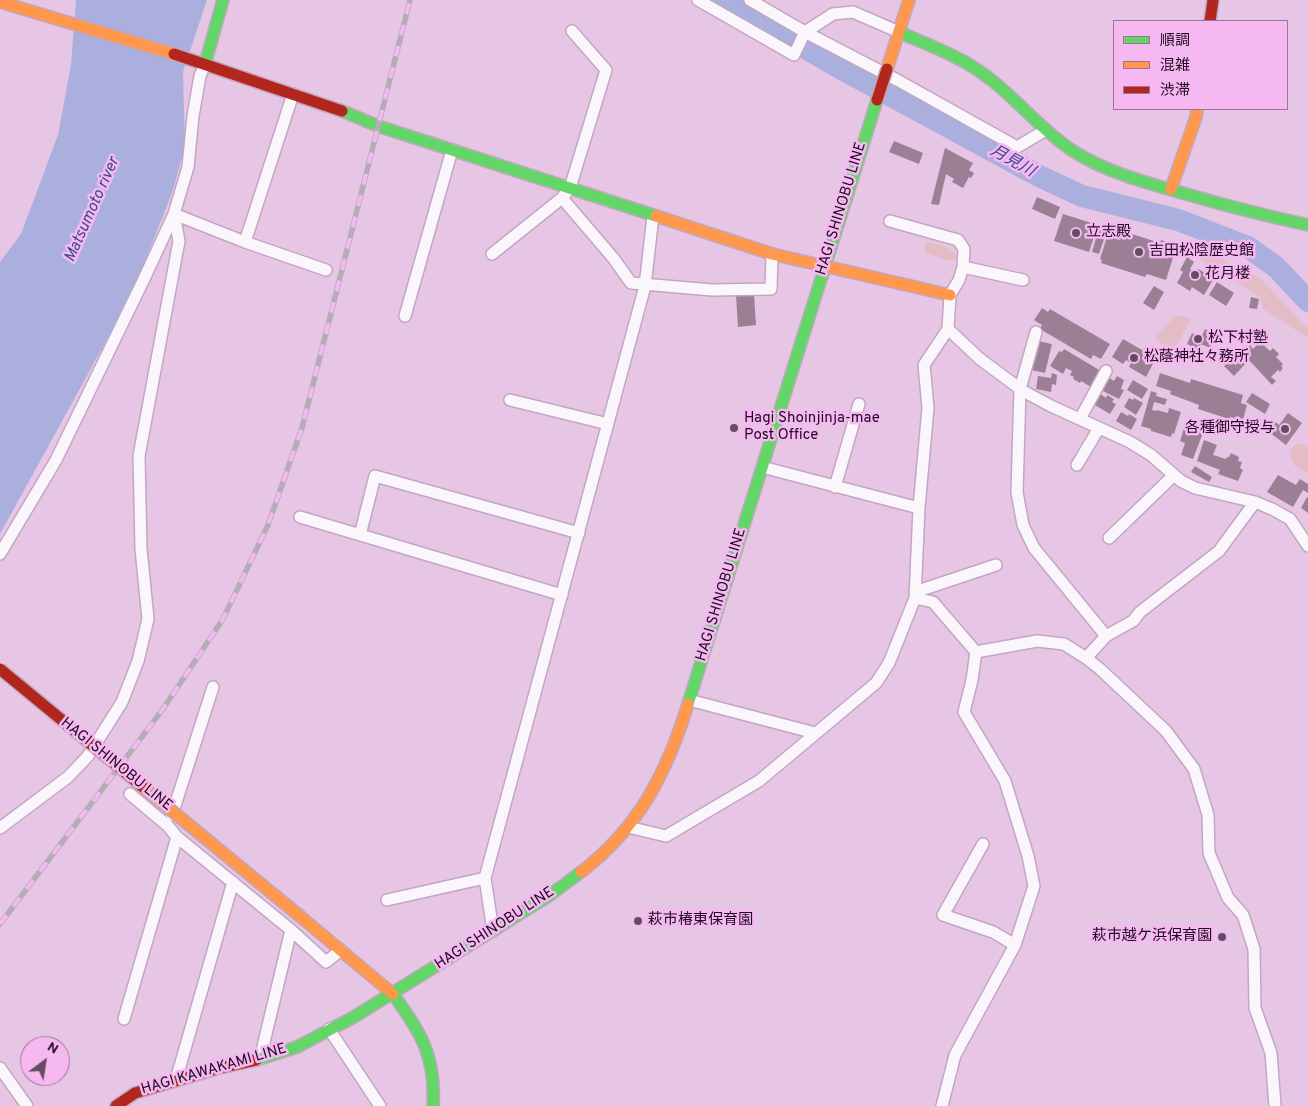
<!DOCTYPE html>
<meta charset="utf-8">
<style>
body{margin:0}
#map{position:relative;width:1308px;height:1106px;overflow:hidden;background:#e7c6e5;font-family:Overpass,"Noto Sans JP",sans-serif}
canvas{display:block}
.legend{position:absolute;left:1113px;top:20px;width:175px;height:90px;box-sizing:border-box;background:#f5b8f1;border:1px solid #9f729d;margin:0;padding:6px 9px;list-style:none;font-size:15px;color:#1f0a1f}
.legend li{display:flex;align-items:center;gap:10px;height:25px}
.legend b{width:25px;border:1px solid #9f729d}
.north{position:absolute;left:20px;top:1036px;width:50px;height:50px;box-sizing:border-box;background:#f5b8f1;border:1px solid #9f729d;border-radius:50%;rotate:31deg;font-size:14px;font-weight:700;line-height:20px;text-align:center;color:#1f0a1f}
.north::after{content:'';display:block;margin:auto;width:18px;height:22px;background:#654c64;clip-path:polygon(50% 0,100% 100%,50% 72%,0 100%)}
</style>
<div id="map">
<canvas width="1308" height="1106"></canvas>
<ul class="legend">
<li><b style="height:6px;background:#63d668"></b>順調</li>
<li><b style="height:6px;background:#ff974d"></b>混雑</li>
<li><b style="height:6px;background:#b3261e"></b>渋滞</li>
</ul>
<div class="north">N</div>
</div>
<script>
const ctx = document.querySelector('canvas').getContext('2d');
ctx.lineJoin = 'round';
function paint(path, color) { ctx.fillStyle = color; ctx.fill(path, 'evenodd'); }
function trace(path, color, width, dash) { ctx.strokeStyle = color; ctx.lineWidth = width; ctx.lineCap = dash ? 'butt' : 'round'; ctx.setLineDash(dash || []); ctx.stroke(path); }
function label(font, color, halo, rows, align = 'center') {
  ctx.font = font + ' Overpass,"Noto Sans JP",sans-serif'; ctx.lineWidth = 5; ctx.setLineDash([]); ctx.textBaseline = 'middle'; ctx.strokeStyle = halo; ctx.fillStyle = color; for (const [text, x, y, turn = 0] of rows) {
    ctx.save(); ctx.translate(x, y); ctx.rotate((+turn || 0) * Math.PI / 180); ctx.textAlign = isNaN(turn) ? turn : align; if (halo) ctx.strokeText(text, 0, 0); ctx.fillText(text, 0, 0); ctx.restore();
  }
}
paint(new Path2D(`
 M928 242C939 245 950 246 956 255V259L948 261 925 252 924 246Z
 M1188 244 1206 250 1260 278 1308 329V338L1263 309 1260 297 1186 250 1183 248 1184 245Z
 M1178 316 1188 317 1191 320 1174 349H1172L1156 340 1155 337 1174 317Z
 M1300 443 1308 447V474L1294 465 1290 454 1293 446Z`), '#e4bcc6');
paint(new Path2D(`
 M76 0H207L183 72 185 147 172 193 133 292 0 534V262L21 234 58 135 71 64Z`), '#abafde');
trace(new Path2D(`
 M722 0 840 68 1039 176 1082 196 1178 220 1248 247 1276 267 1308 301`), '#abafde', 22);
paint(new Path2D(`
 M894 141 923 153 919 164 889 152Z
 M945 148 973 163 969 170 974 173 971 178 969 177 963 188 952 182 954 179 946 174 939 205 931 204Z
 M1037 197 1060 207 1055 219 1032 209Z
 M1063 214 1098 225 1089 252 1054 241Z
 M1110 227 1160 243 1161 240 1177 245 1166 280 1147 274 1145 277 1101 263 1102 260 1100 259Z
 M1099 228 1107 230 1099 254 1092 252Z
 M1187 257 1194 262 1190 269 1196 273 1198 269 1214 278 1204 295 1192 287 1190 291 1177 283 1183 272 1180 270Z
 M1217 282 1234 293 1226 306 1209 295Z
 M1154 286 1164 292 1154 310 1143 303Z
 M754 294 756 325 738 327 736 295Z
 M1251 297 1259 299 1257 309 1249 308Z
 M1042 308 1048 312 1050 309 1110 344 1101 359 1093 355 1091 359 1040 329 1042 325 1034 320Z
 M1205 329 1216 335 1210 348 1201 344 1199 350 1187 344 1192 333 1201 338Z
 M1123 339 1156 358 1146 377 1129 367 1131 363 1126 360 1123 364 1112 357Z
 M1038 341 1052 344 1045 373 1031 370Z
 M1260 342 1270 351 1273 348 1279 354 1276 357 1283 364 1281 366 1283 368 1280 372 1278 370 1271 377 1276 381 1272 385 1249 360 1234 376 1224 366 1237 352 1240 356 1250 345 1253 349Z
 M1064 349 1101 371 1091 387 1081 381 1080 383 1073 379 1074 377 1070 375 1072 371 1066 368 1063 374 1050 366 1059 351 1062 352Z
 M1052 373 1057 375 1056 385 1052 384 1051 392 1036 389 1038 376 1051 378Z
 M1160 373 1190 383 1191 379 1243 395 1241 403 1247 405 1243 420 1230 417 1229 419 1198 409 1199 405 1170 394 1171 391 1156 386Z
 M1117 376 1124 380 1121 389 1124 390 1119 399 1101 390 1108 377 1114 381Z
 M1133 380 1148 389 1142 399 1127 390Z
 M1151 391 1157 393 1156 396 1167 399 1165 405 1154 402 1152 410 1156 411 1157 410 1168 413 1169 408 1181 412 1174 434 1172 433 1171 437 1151 431V429L1141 426Z
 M1099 393 1106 398 1107 395 1114 399 1112 402 1116 404 1110 414 1093 404Z
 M1252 393 1270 404 1265 414 1246 402Z
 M1129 398 1133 400 1134 398 1143 403 1136 415 1124 407Z
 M1121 412 1128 416 1129 414 1137 419 1131 430 1116 421Z
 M1288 413 1302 423 1286 445 1269 432 1276 422 1279 425Z
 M1199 422 1206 425 1193 459 1181 455 1185 443 1180 441 1185 425 1197 430Z
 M1204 440 1217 445 1213 455 1226 459 1227 457H1229L1231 453 1239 457 1238 461 1242 462 1240 468 1243 470 1238 481 1218 474 1220 470 1197 461Z
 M1195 466 1212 477 1209 482 1191 472Z
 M1278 475 1296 485 1300 479 1308 484V493L1303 490 1293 507 1267 492Z
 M1307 497 1308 498V513L1301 508Z`), '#9b8095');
const street = new Path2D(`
 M698 0 794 55 805 32 833 14 853 12 899 32
 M750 0 805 32 899 81 1017 147 1046 130
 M572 31 606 70 570 188 562 198 614 259 631 283 712 290 771 289 772 254
 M293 94 245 242 326 270
 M174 214 245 242
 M890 221 958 240 964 249 963 267 959 280 950 295 948 329 980 359 1023 391 1051 406 1130 442 1151 455 1181 481 1195 488 1255 502 1272 509 1290 519 1308 546
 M492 254 562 198
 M963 267 1023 280
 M405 316 452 150
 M1036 332 1020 389 1017 492 1023 525 1034 548 1106 636
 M510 400 608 424
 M1080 419 1106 371
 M1077 465 1099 428
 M762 467 919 508
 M835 487 859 404
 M300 517 562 595
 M360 535 375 476 579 533
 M1109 538 1174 475
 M0 554 56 460 144 279 174 214 188 167 193 116 200 76 205 64
 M915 592 996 565
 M915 598 933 602 976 652 972 680 964 712 1005 781 1028 856 1034 886 1015 945 955 1055 942 1106
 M976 652 1037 641 1064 644 1086 658 1100 669 1166 731 1194 769 1208 815 1209 853 1228 898 1243 915 1254 949 1255 1008 1271 1053 1275 1106
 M1086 658 1106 636 1133 621 1140 612 1219 551 1255 502
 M689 700 815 733
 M130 794 168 826 177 837 291 930 326 962 341 950
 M172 815 213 687
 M628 827 666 836 759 781 876 683 889 663 915 598 919 508 928 408 924 365 948 329
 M0 828 68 777 88 756 122 702 138 661 148 619 141 549 139 456 179 241 174 214
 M983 844 943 915 993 932 1015 945
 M387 900 485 878
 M493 931 485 878 645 286 653 216
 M124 1019 177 837
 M329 1029 380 1106
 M260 1059 291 930
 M0 1068 27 1106
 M176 1080 233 882`);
const fast = new Path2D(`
 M899 32C930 46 963 57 990 79 1019 101 1042 131 1073 151 1108 173 1147 183 1186 194 1227 206 1267 216 1308 225
 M205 64 223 0
 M342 111 378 126 656 216
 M688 704 877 100
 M393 994C421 1033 436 1056 433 1106
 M256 1060 297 1047 354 1017 550 895 581 872`);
const slow = new Path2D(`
 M0 2 174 54
 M887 69 909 0
 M1171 189 1196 117 1197 109
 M656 216 772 254 950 295
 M581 872C639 828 667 772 688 704
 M301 917 393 994`);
const jam = new Path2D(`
 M1210 21 1213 0
 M174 54 342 111
 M116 1106 135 1093 219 1068 256 1060`);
trace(street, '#c1a7bf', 14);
trace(fast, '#c1a7bf', 14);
trace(slow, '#c1a7bf', 14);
trace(jam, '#c1a7bf', 14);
trace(street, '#fbf6fb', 11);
trace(fast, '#63d668', 11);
trace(slow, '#ff974d', 11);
trace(jam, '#b3261e', 11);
const rail = new Path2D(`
 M0 924 163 709 223 619 268 525 302 428 410 0`);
trace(rail, '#b5acb5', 5.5);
trace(rail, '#f5b8f1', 4, [11]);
const slowBridge = new Path2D(`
 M143 787 301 917`);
const jamBridge = new Path2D(`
 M877 100 887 69
 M0 669 143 787`);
trace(slowBridge, '#c1a7bf', 14, []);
trace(jamBridge, '#c1a7bf', 14, []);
trace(slowBridge, '#ff974d', 11);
trace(jamBridge, '#b3261e', 11);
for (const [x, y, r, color] of [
 [1076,233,5,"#654c64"],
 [1139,252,5,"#654c64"],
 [1195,275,5,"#654c64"],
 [1198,339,5,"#654c64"],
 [1134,358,5,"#654c64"],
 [734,428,5,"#654c64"],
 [1285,429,5,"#654c64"],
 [638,921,5,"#654c64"],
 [1222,937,5,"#654c64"]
]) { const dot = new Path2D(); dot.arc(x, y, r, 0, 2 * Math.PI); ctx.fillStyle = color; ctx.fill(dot); trace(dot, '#f5b8f1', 2); }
label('15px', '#1f0a1f', '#f5b8f1', [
 ["HAGI SHINOBU LINE",842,209,-73],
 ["HAGI SHINOBU LINE",722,595,-73],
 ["HAGI SHINOBU LINE",116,765,39],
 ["HAGI SHINOBU LINE",495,929,-33],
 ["HAGI KAWAKAMI LINE",214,1070,-16]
]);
label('15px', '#1f0a1f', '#f5b8f1', [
 ["立志殿",1086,233],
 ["吉田松陰歴史館",1149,252],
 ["花月楼",1205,275],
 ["松下村塾",1208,339],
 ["松蔭神社々務所",1144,358],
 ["Hagi Shoinjinja-mae",744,419],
 ["Post Office",744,436],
 ["各種御守授与",1275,429,"right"],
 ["萩市椿東保育園",648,921],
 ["萩市越ケ浜保育園",1212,937,"right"]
], 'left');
label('italic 16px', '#364b8d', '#f5b8f1', [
 ["月見川",1012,162,29],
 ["Matsumoto river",93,210,-66]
]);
</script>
